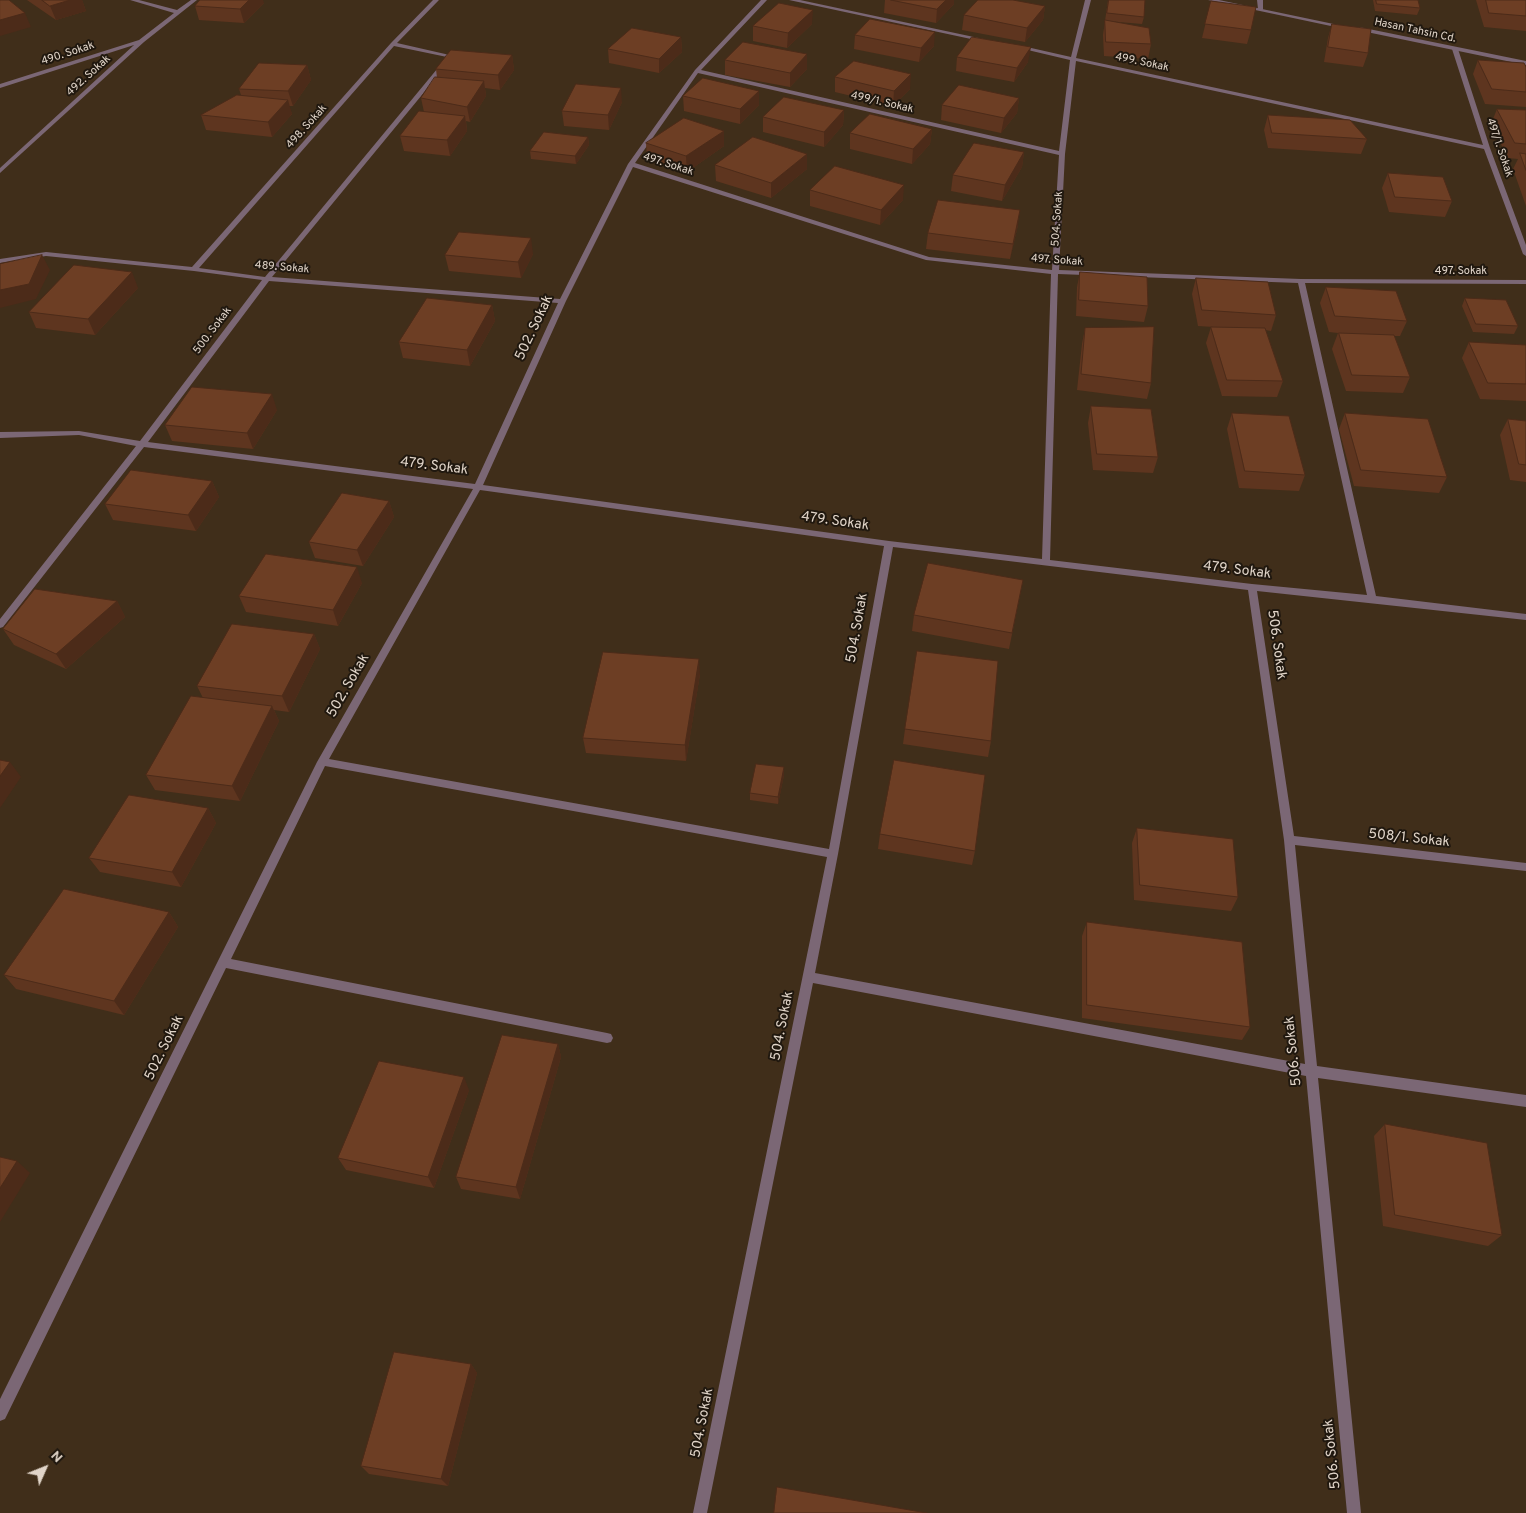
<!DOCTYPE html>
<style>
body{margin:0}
#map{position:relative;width:1526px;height:1513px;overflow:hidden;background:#402e1a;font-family:Overpass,sans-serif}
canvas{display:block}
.north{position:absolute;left:20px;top:1443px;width:50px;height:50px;-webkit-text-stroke:4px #20180f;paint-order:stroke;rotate:46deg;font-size:14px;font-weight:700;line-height:20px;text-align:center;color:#e0d4c8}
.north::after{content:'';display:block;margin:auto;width:18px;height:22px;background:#e0d4c8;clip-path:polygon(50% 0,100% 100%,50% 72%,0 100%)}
</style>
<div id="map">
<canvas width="1526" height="1513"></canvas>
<div class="north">N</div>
</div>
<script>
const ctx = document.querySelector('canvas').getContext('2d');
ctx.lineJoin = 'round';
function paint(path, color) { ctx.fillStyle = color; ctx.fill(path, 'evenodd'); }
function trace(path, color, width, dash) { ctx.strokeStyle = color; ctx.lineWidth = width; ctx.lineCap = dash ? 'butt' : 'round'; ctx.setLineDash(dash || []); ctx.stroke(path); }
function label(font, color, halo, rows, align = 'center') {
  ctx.font = font + ' Overpass,sans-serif'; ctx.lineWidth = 4; ctx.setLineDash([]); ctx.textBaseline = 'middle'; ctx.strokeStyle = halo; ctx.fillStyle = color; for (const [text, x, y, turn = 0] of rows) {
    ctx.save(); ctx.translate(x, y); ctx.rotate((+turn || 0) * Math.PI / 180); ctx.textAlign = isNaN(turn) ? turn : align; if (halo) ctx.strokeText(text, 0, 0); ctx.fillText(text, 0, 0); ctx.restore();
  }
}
paint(new Path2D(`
 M130 0H139L177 10 191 0H197L144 42 0 173V168L134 45 0 88V84L139 40 174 13Z
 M433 0H439L397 43 454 56 272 277 560 299 628 164 695 70 761 0H767L701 70 1059 151 1070 60 1015 47 1018 45 1071 57 1085 0H1091L1076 58 1483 145 1452 49 1455 47 1458 49 1490 148 1526 245V256L1523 254 1484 149 1076 61 1065 154 1059 270 1301 279 1526 280V284L1305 283 1376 596 1526 614V620L1257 591 1294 836 1526 863V871L1295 845 1317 1066 1526 1095V1107L1318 1078 1361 1513H1347L1306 1076 813 983 707 1513H693L827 857 325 766 231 959 607 1033 611 1034 613 1038 611 1042 607 1043 226 968 5 1419 0 1421V1399L317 762 473 489 144 447 3 627 0 628V619L136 446 79 435 0 438V432L79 431 140 441 262 280 194 271 46 256 0 263V259L46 252 192 267 391 43ZM394 46 447 57 265 277 199 268ZM698 73 1059 155 1052 270 929 257 635 163ZM633 167 926 260 1051 274 1042 559 889 541 483 485 566 301ZM1058 274 1298 283 1367 595 1252 584 1050 560ZM269 281 558 303 475 484 148 442ZM480 490 884 546 829 849 329 759ZM893 547 1248 590 1284 840 1305 1064 815 973 838 854Z
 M789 0H800L988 40 985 42Z
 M1257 0H1263V10L1258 9Z`), '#7b6775');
paint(new Path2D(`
 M1208 0H1219L1348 27 1345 29Z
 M1359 27 1526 61V65L1357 30V28Z`), '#7b6775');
paint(new Path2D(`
 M27 0H82L86 11 56 20Z
 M885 0H954V4L936 23 884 13Z
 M1108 0 1144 17 1142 24 1107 21 1151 44 1148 59 1104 56 1103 35Z
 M1373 0H1418L1420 8 1417 15 1375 11Z
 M1476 0H1526V31L1484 27Z
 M1211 1 1251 30 1247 44 1202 38Z
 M264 3 244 23 199 20 195 6Z
 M1045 6 1043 20 1025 42 962 30 964 15Z
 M812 24 787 48 753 41V26Z
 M1332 24 1368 53 1363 67 1324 62 1328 38Z
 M855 35 934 46 919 62 854 49Z
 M681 37 682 52 659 73 609 63 608 49Z
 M807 54V69L790 87 725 75V60Z
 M512 55 514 70 500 90 485 88 486 96 470 122 466 121 467 131 450 156 404 151 400 136 424 112 421 98 437 78 436 69Z
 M957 57 1028 62 1014 82 956 71Z
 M1478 60 1526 67V107L1485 104 1473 74Z
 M307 65 311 80 293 106H289L292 114 272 137 206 130 201 115 241 95 239 89Z
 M835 77 910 89 893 106 835 92Z
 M759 91V105L740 124 684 111 683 96Z
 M1019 98 1017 113 1001 133 941 120 942 105Z
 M622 102 609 130 564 126 562 111Z
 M1497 109 1526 110V206L1513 169 1518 159 1508 158 1491 124Z
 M844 110 843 125 824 147 763 132V117Z
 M1268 115 1367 139 1361 154 1268 148 1264 130Z
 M932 129 930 144 912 164 850 149V133Z
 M724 131V146L687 172 647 158 646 143Z
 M588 137 589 145 576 164 531 159 530 151Z
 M1024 152 1022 167 1002 201 951 191 953 175Z
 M807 154V169L771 198 716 181 715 165Z
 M1388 173 1452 201 1445 217 1389 212 1382 188Z
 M810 190 903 200 880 225 810 206Z
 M1018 225 1010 259 926 249 928 233Z
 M533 254 521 278 449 271 445 255Z
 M1080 272 1148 306 1144 322 1076 316 1077 287Z
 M1196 278 1276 315 1271 331 1265 330 1283 381 1277 397 1222 396 1206 343 1211 327H1214L1198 326 1192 294Z
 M1326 287 1407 321 1400 336H1394L1410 377 1403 393 1346 391 1332 349 1338 333 1329 332 1320 303Z
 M138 288 95 335 36 328 29 312Z
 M1465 298 1518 326 1514 334 1473 332 1462 306Z
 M492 305 495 321 470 366 403 358 399 342Z
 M1085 328 1151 383 1147 399 1077 390 1082 344Z
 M1469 342 1526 345V401L1480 399 1462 358Z
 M1091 406 1158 457 1153 473 1093 470 1088 423Z
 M277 410 253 449 172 441 165 425Z
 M1232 413 1305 475 1299 491 1239 488 1227 429Z
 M1345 413 1447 477 1439 493 1354 486 1339 429Z
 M1508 419 1526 421V482L1510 480 1500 435Z
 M212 481 219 497 196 531 113 520 105 504Z
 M389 501 394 517 363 566 315 558 309 542Z
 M1023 580 1009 649 912 631 914 615Z
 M362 583 338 626 246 612 239 596Z
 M117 601 125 617 66 669 14 645 3 629Z
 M314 634 320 649 289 712 274 710 279 721 240 801 155 790 146 775 203 698 197 686Z
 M700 674 686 761 586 753 583 738Z
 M905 729 991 741 988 757 903 744Z
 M784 775 778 804 750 800V793Z
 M208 808 216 823 181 887 100 872 89 858Z
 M1137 828 1238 897 1231 911 1134 900 1132 843Z
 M880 834 975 851 972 865 878 849Z
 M169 912 178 927 124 1015 16 989 4 975Z
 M1087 922 1250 1027 1242 1040 1082 1018V936Z
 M558 1044 561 1057 520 1199 461 1189 456 1177Z
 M469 1090 434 1188 346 1170 338 1158Z
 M1385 1124 1502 1235 1488 1246 1383 1226 1374 1136Z
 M471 1364 477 1373 448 1486 369 1474 361 1466Z`), '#5e351f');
paint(new Path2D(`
 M70 0H82L86 11 56 20 50 6Z
 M249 0H263L264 3 244 23 240 9Z
 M946 0H954V4L936 23 937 9Z
 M1045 6 1043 20 1025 42 1027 28Z
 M813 10 812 24 787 48 788 33Z
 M25 13 31 27 0 36V20Z
 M935 32 934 46 919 62 921 48Z
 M681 37 682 52 659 73V59Z
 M1031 47 1028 62 1014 82 1017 68Z
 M807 54V69L790 87V73Z
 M512 55 514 70 500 90 498 75Z
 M307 65 311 80 293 106 288 91Z
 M911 74 910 89 893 106 894 91Z
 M484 81 486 96 470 122 467 107Z
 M621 88 622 102 609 130 608 115Z
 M759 91V105L740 124V109Z
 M1019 98 1017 113 1001 133 1004 118Z
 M288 100 292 114 272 137 268 122Z
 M844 110 843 125 824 147V132Z
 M465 116 467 131 450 156 447 140Z
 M932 129 930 144 912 164 913 149Z
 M724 131V146L687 172 686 156Z
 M588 137 589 145 576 164 575 156Z
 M1024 152 1022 167 1002 201 1005 185Z
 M807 154V169L771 198V183Z
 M904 185 903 200 880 225 881 210Z
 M1020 210 1018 225 1010 259 1013 244Z
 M531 238 533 254 521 278 518 262Z
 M42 255 50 270 36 299 0 308V290Z
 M132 272 138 288 95 335 88 319Z
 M492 305 495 321 470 366 467 350Z
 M272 394 277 410 253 449 247 433Z
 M212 481 219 497 196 531 188 515Z
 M389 501 394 517 363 566 357 550Z
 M357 567 362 583 338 626 333 610Z
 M117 601 125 617 66 669 56 654Z
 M314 634 320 649 289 712 282 696Z
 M699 659 700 674 686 761 685 745Z
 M272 706 279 721 240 801 232 786Z
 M10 762 21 777 0 808V776Z
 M784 767V775L778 804V797Z
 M208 808 216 823 181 887 172 872Z
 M169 912 178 927 124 1015 114 1001Z
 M558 1044 561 1057 520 1199 516 1187Z
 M464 1077 469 1090 434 1188 428 1177Z
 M17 1161 30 1173 0 1222V1188Z
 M471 1364 477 1373 448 1486 441 1479Z`), '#4c2b19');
const building = new Path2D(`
 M0 0H9L25 13 0 20Z
 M42 0H70L50 6Z
 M200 0H249L240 9 195 6Z
 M891 0H946L937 9Z
 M978 0H1013L1045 6 1027 28 964 15Z
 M1109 0H1145L1144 17 1107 13Z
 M1376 0H1418L1420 8 1377 4Z
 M1486 0H1526V16L1489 13Z
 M1211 1 1256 7 1251 30 1205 24Z
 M779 3 813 10 788 33 753 26Z
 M870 19 935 32 921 48 855 35Z
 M1105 20 1149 28 1151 44 1106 42Z
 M1332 24 1371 29 1368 53 1328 47Z
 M632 28 681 37 659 59 608 49Z
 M972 37 1031 47 1017 68 957 57Z
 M743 42 807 54 790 73 725 60Z
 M451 50 512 55 498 75 436 69Z
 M1478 60 1524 63 1526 67V92L1492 89Z
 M854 61 911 74 894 91 835 77Z
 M259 63 307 65 288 91 239 89Z
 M435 77 484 81 467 107 421 98Z
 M703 78 759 91 740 109 683 96Z
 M576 84 621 88 608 115 562 111Z
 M959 85 1019 98 1004 118 942 105Z
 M237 95 288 100 268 122 201 115Z
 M784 97 844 110 824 132 763 117Z
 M1497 109 1526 110V144L1515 143Z
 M419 111 465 116 447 140 400 136Z
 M870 114 932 129 913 149 850 133Z
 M1268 115 1350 120 1367 139 1272 133Z
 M684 118 724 131 686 156 646 143Z
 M544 132 588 137 575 156 530 151Z
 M753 137 807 154 771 183 715 165Z
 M974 143 1024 152 1005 185 953 175Z
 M1520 153 1526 154V170Z
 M835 166 904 185 881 210 810 190Z
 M1388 173 1443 177 1452 201 1395 197Z
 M938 200 1020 210 1013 244 928 233Z
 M459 232 531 238 518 262 445 255Z
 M42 255 29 284 0 290V264Z
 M74 265 132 272 88 319 29 312Z
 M1080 272 1147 277 1148 306 1079 300Z
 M1196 278 1268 282 1276 315 1202 310Z
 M1326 287 1396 291 1407 321 1335 316Z
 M427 298 492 305 467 350 399 342Z
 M1465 298 1506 300 1518 326 1476 324Z
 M1154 327 1151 383 1081 374 1085 328Z
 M1211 327 1265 328 1283 381 1227 380Z
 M1339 333 1394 335 1410 377 1352 375Z
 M1469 342 1526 345V384L1488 383Z
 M192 387 272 394 247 433 165 425Z
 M1091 406 1151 409 1158 457 1097 454Z
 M1232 413 1289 416 1305 475 1245 471Z
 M1345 413 1428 419 1447 477 1361 470Z
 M1508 419 1526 421V465L1519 464Z
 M131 470 212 481 188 515 105 504Z
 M342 493 389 501 357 550 309 542Z
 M266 554 357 567 333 610 239 596Z
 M928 563 1023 580 1012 633 914 615Z
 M35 589 117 601 56 654 3 629Z
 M232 624 314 634 282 696 197 686Z
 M917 651 998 661 991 741 905 729Z
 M603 652 699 659 685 745 583 738Z
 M191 696 272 706 232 786 146 775Z
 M0 760 10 762 0 776Z
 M894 760 985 775 975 851 880 834Z
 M756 764 784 767 778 797 750 793Z
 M129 795 208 808 172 872 89 858Z
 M1137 828 1233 839 1238 897 1140 885Z
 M64 889 169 912 114 1001 4 975Z
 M1087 922 1242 942 1250 1027 1087 1005Z
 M502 1035 558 1044 516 1187 456 1177Z
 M379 1061 464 1077 428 1177 338 1158Z
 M1385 1124 1487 1143 1502 1235 1395 1215Z
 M0 1157 17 1161 0 1188Z
 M394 1352 471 1364 441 1479 361 1466Z
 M777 1487 927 1513H774Z`);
paint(building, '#6d3e24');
trace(building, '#4c2b19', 1);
label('11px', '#e0d4c8', '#20180f', [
 ["Hasan Tahsin Cd.",1415,31,12],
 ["490. Sokak",68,54,-18],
 ["499. Sokak",1142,63,12],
 ["492. Sokak",89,76,-42],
 ["499/1. Sokak",882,103,13],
 ["498. Sokak",307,127,-48],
 ["497/1. Sokak",1499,148,71],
 ["497. Sokak",668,165,18],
 ["504. Sokak",1058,219,-86],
 ["497. Sokak",1057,261,4],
 ["489. Sokak",282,268,5],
 ["497. Sokak",1461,272],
 ["500. Sokak",213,331,-53]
]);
label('14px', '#e0d4c8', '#20180f', [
 ["502. Sokak",535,328,-65],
 ["479. Sokak",434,467,7],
 ["479. Sokak",835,522,8],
 ["479. Sokak",1237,571,7],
 ["504. Sokak",858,628,-80],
 ["506. Sokak",1276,645,82],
 ["502. Sokak",349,686,-60],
 ["508/1. Sokak",1409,839,6],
 ["504. Sokak",783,1026,-79],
 ["502. Sokak",165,1048,-64],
 ["506. Sokak",1294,1051,-96],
 ["504. Sokak",703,1423,-79],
 ["506. Sokak",1333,1454,-96]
]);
</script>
